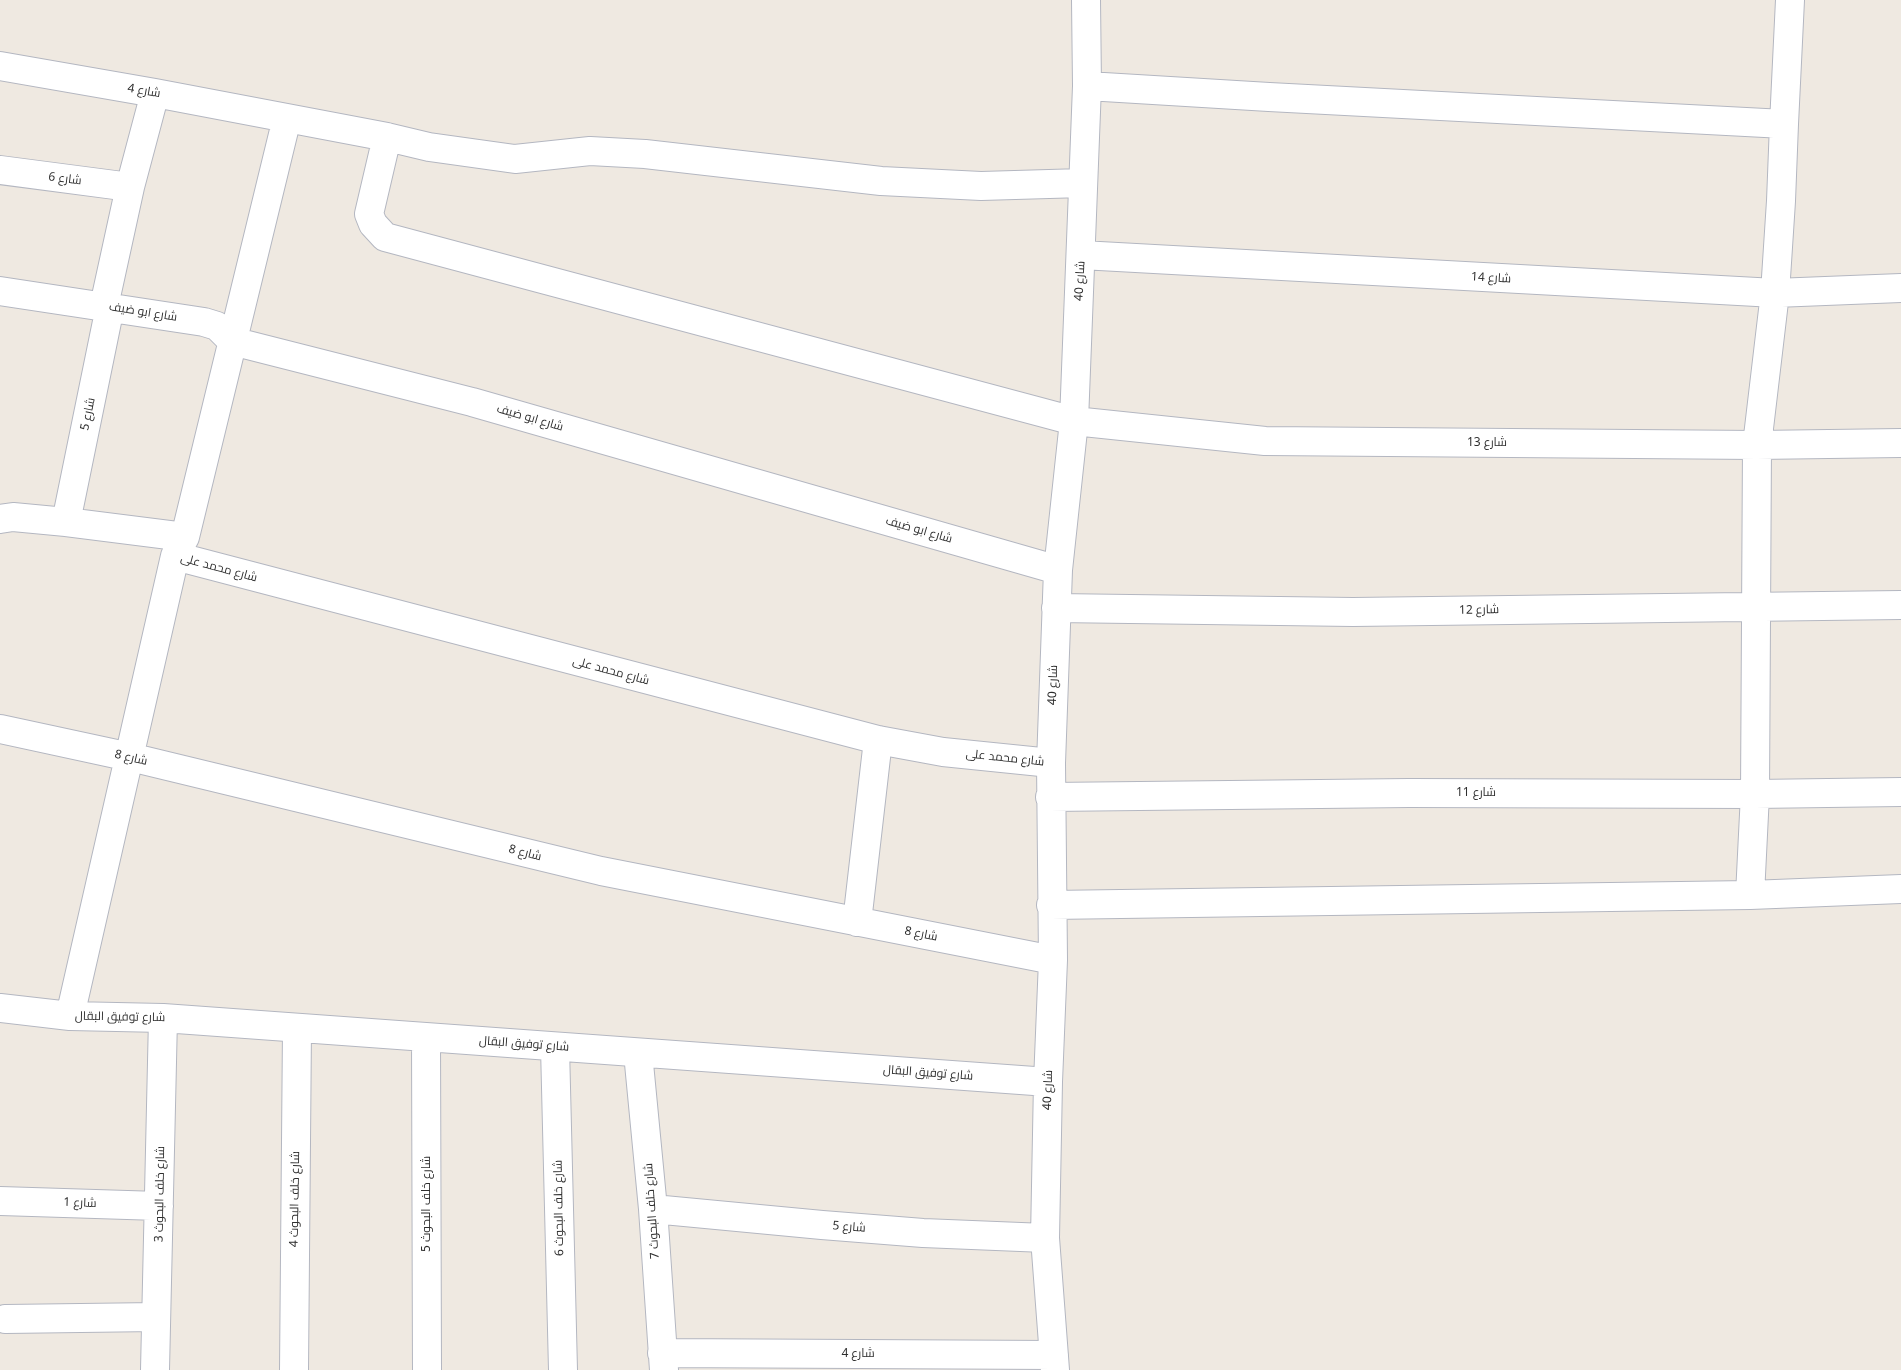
<!DOCTYPE html>
<meta charset="utf-8">
<style>
body{margin:0}
canvas{display:block;background:#efe9e1}
</style>
<canvas width="1901" height="1370"></canvas>
<script>
const ctx = document.querySelector('canvas').getContext('2d');
ctx.lineJoin = 'round';
function trace(path, color, width, dash) { ctx.strokeStyle = color; ctx.lineWidth = width; ctx.lineCap = dash ? 'butt' : 'round'; ctx.setLineDash(dash || []); ctx.stroke(path); }
function label(font, color, halo, rows, align = 'center') {
  ctx.font = font + ' "Noto Sans",Cairo,sans-serif'; ctx.lineWidth = 5; ctx.setLineDash([]); ctx.textBaseline = 'middle'; ctx.strokeStyle = halo; ctx.fillStyle = color; for (const [text, x, y, turn = 0] of rows) {
    ctx.save(); ctx.translate(x, y); ctx.rotate((+turn || 0) * Math.PI / 180); ctx.textAlign = isNaN(turn) ? turn : align; if (halo) ctx.strokeText(text, 0, 0); ctx.fillText(text, 0, 0); ctx.restore();
  }
}
const minor = new Path2D(`
 M0 66 155 93 387 137 429 147 515 159 590 151 645 154 881 181 981 186 1083 183
 M1087 86 1269 97 1784 124 1781 201 1775 293 1757 445 1755 794 1750 895
 M1784 124 1790 0
 M387 137 369 214 373 224 385 237 1074 421 1265 441 1757 445 1901 443
 M0 170 130 187
 M1081 255 1775 293 1901 288
 M0 291 204 322 217 326 232 341 472 402 1058 570
 M104 306 130 187 155 93
 M0 519 13 517 66 522 185 537
 M66 522 110 307
 M175 556 878 740 943 752 1051 763
 M1056 608 1353 612 1901 605
 M0 729 130 757 601 871 1053 960
 M1050 797 1409 793 1755 794 1901 792
 M1051 905 1750 895 1901 889
 M857 922 878 740
 M0 1008 70 1016 163 1018 1048 1082
 M70 1016 175 556 185 537 287 118
 M426 1037 427 1370
 M555 1047 563 1370
 M638 1053 653 1209 664 1370
 M0 1201 159 1206
 M653 1209 822 1225 923 1233 1045 1238
 M5 1319 156 1317
 M662 1353 1054 1355
 M155 1370 163 1018
 M294 1370 297 1028
 M1055 1370 1045 1238 1048 1082 1053 960 1051 763 1058 570 1074 421 1087 86 1086 0`);
trace(minor, '#b4b7c1', 30);
trace(minor, '#fff', 28);
label('12px', '#2e2e2e', '#fff', [
 ["شارع 4",144,91,10],
 ["شارع 6",65,179,7],
 ["شارع 14",1491,278,3],
 ["شارع 40",1080,281,-87],
 ["شارع ابو ضيف",143,312,9],
 ["شارع 5",88,414,-78],
 ["شارع ابو ضيف",530,418,16],
 ["شارع 13",1487,443],
 ["شارع ابو ضيف",919,530,16],
 ["شارع محمد على",219,568,15],
 ["شارع 12",1479,610,-1],
 ["شارع محمد على",611,671,15],
 ["شارع 40",1053,685,-88],
 ["شارع 8",131,758,13],
 ["شارع محمد على",1005,758,6],
 ["شارع 11",1476,793],
 ["شارع 8",525,853,14],
 ["شارع 8",921,934,11],
 ["شارع توفيق البقال",120,1017,1],
 ["شارع توفيق البقال",524,1044,4],
 ["شارع توفيق البقال",928,1073,4],
 ["شارع 40",1048,1090,-88],
 ["شارع خلف البحوث 3",160,1194,-89],
 ["شارع خلف البحوث 4",295,1199,-89],
 ["شارع 1",80,1203,2],
 ["شارع خلف البحوث 5",427,1204,-90],
 ["شارع خلف البحوث 6",559,1208,-91],
 ["شارع خلف البحوث 7",652,1211,-94],
 ["شارع 5",849,1227,4],
 ["شارع 4",858,1354]
]);
</script>
